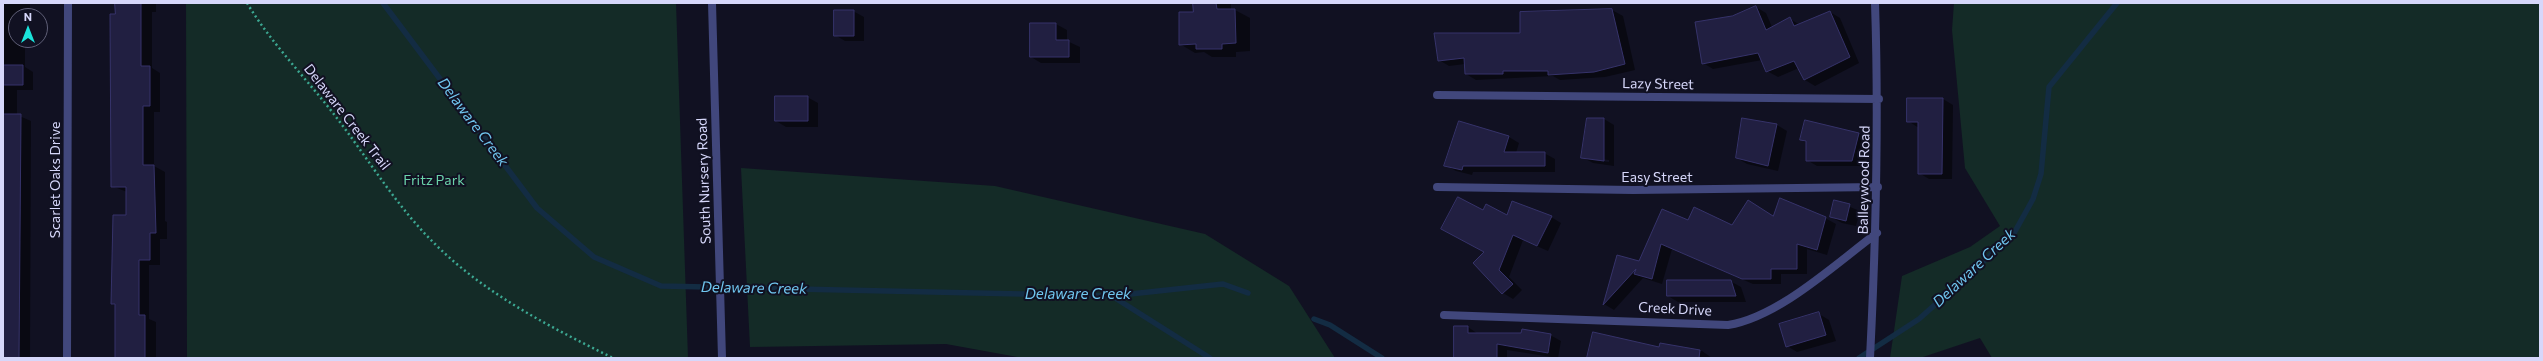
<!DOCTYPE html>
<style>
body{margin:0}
#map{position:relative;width:2543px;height:361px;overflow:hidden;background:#112;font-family:Commissioner,sans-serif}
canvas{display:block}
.frame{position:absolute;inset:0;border:4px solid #d6d7fa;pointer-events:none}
.north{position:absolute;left:8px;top:8px;width:40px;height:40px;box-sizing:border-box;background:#112;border:1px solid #606078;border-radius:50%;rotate:0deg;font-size:11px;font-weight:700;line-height:16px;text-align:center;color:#d6d7fa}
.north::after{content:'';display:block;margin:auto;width:14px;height:18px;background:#1ae3da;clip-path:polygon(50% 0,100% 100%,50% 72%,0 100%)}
</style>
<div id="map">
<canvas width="2543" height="361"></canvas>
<div class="frame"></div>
<div class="north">N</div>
</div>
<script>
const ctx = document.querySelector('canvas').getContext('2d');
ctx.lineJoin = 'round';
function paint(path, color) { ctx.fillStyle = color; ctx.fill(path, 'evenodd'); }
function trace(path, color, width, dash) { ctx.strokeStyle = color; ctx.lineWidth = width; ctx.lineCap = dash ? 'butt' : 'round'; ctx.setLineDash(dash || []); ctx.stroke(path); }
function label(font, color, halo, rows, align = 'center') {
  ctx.font = font + ' Commissioner,sans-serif'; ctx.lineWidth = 4; ctx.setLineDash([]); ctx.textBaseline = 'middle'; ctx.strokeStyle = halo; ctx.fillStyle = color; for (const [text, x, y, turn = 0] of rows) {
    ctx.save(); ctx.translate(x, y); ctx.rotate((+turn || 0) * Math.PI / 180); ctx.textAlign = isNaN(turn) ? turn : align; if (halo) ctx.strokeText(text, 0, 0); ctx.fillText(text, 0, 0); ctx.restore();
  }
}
paint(new Path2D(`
 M186 3H676L688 358H187Z
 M1954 3H2540V358H1992L1980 338 1920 358H1890L1902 276 1970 247 2000 226 1965 168 1952 30Z
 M741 168 995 186 1205 234 1289 286 1335 358H1023L946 344 750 347Z`), '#142b27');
paint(new Path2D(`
 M3 3H30V12H25V16H16V40H25V67L33 72V90H17V115L31 121 30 358H3Z
 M116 3H156V12H152V68L160 73V112H154V166L165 172V221L167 222V239H160V265H149V319L156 322V358H115L116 306 112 304 127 216V192L112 186 111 15H116Z
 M1194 3H1231V10H1235L1250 18V51L1236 52V57H1212L1204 52 1195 53 1180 44 1194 13Z
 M1756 7 1766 13 1772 27 1790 19 1800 25 1830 12 1840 18 1859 63 1815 86 1805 80 1799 68 1778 77 1767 71 1762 60 1713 69 1703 63 1732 17Z
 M1612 10 1623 16 1635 70 1605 77 1560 80 1553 76 1476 80 1466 74 1465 64 1449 66 1439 60 1521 34Z
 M853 11 864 17V41H845L835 35Z
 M1031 24H1056L1067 30V41L1080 47V63H1041L1031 57Z
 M807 97 818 103V127H786L776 121Z
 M1943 99 1953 105 1952 179H1929L1919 173V128L1908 121Z
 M1588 119H1604L1614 125V166L1593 163 1582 157ZM1592 158 1609 160V162L1592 160Z
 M1743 120 1777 125 1787 131 1778 171 1747 164 1737 158Z
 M1806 121 1859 134 1869 140 1863 166H1817L1807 160V143L1801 140Z
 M1509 137 1519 143 1516 153H1544L1555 159V172H1473L1472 175 1456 171 1445 165Z
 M1835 201 1860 211 1856 226 1842 223 1831 217Z
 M1663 210 1688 221 1732 226 1773 217 1825 218 1836 224 1827 255 1807 249V274H1781V284H1753L1672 249 1662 284 1643 278 1614 310 1604 304 1618 257 1640 263Z
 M1483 211 1507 216 1551 217 1561 223 1548 251 1523 240 1509 277 1522 290 1513 299 1503 293 1486 252Z
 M1730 281 1741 287 1746 302H1678L1668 296Z
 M1819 314 1829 320 1836 341 1797 352 1787 346Z
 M1468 327 1478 334 1550 335 1561 341 1558 358 1507 350V358H1455Z
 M1661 344 1702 351 1712 358H1588L1660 348Z`), '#0007');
trace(new Path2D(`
 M383 3 537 208 594 257 661 286 1112 296 1223 284 1248 293
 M1112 296 1210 358
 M1314 319 1330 325 1382 358
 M1859 358 1919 319 2013 235 2033 199 2041 174 2049 87 2117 3`), '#132c43', 5.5);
const building = new Path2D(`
 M115 3H141V66H150V106H143V165H154L156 233H150V260H139V315H145V358H115V304H111L113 215H126V187H111L110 14H115Z
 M1193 3H1216L1217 9H1235L1236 43 1222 44V49H1196V44L1179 45V12H1193Z
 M1756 6 1766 30 1790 17 1794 26 1830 11 1850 57 1804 80 1794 61 1766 72 1758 53 1702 64 1695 22 1732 16Z
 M1612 9 1625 64 1594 72 1548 75V71H1503V74H1465L1464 58 1438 61 1434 33H1520V12Z
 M834 10H854V36H834Z
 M1030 23H1056V40H1069V57H1030Z
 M3 65H23V85H3Z
 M775 96H808V121H775Z
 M1907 98H1943L1942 174H1918V122H1907Z
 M3 114H21L19 358H3Z
 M1587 118H1604V161L1581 158Z
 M1742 118 1777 124 1768 166 1736 158Z
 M1805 120 1859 133 1852 161H1806V141L1800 140Z
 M1459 121 1509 136 1504 152H1545V166H1463L1462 170 1444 166Z
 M1458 197 1483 210 1486 204 1507 215 1512 201 1552 216 1537 246 1513 235 1499 270 1513 284 1502 294 1473 263 1484 252 1441 229Z
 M1780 198 1826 217 1817 250 1797 244V269H1771V279H1742L1661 244 1652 279 1634 274 1636 269 1603 305 1617 255 1639 261 1662 209 1688 220 1694 207 1732 225 1748 200 1773 216Z
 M1834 200 1850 204 1846 221 1830 217Z
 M1667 280H1731L1736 296H1667Z
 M1819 312 1826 335 1786 347 1779 324Z
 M1454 326H1468V333H1521L1522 329 1551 334 1548 353 1497 344V358H1454Z
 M1593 332 1659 347 1660 343 1700 350 1699 358H1587Z`);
paint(building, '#211f41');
trace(building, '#36336a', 1);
trace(new Path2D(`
 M247 3C270 41 301 73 329 108 365 153 394 204 435 244 485 294 550 327 613 358`), '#3ca892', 2.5, [2, 3]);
trace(new Path2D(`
 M1437 95 1879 99
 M1437 187 1633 190 1878 187
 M1444 315 1728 325C1779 317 1835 264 1877 233
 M67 358 68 3
 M1870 358C1876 239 1879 122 1875 3`), '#41477c', 8);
trace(new Path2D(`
 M712 3 722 358`), '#41477c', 8);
label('14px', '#d6d7fa', '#112', [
 ["Lazy Street",1658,84,1],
 ["Delaware Creek Trail",347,117,52],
 ["Easy Street",1657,177],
 ["Scarlet Oaks Drive",55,180,-90],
 ["Balleywood Road",1864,180,-89],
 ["South Nursery Road",704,181,-92],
 ["Creek Drive",1675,309,3]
]);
label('14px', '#6ad2a9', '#112', [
 ["Fritz Park",434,180]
]);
label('italic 15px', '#70c6ef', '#112', [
 ["Delaware Creek",473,122,53],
 ["Delaware Creek",1974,268,-43],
 ["Delaware Creek",754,288,1],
 ["Delaware Creek",1078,294]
]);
</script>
